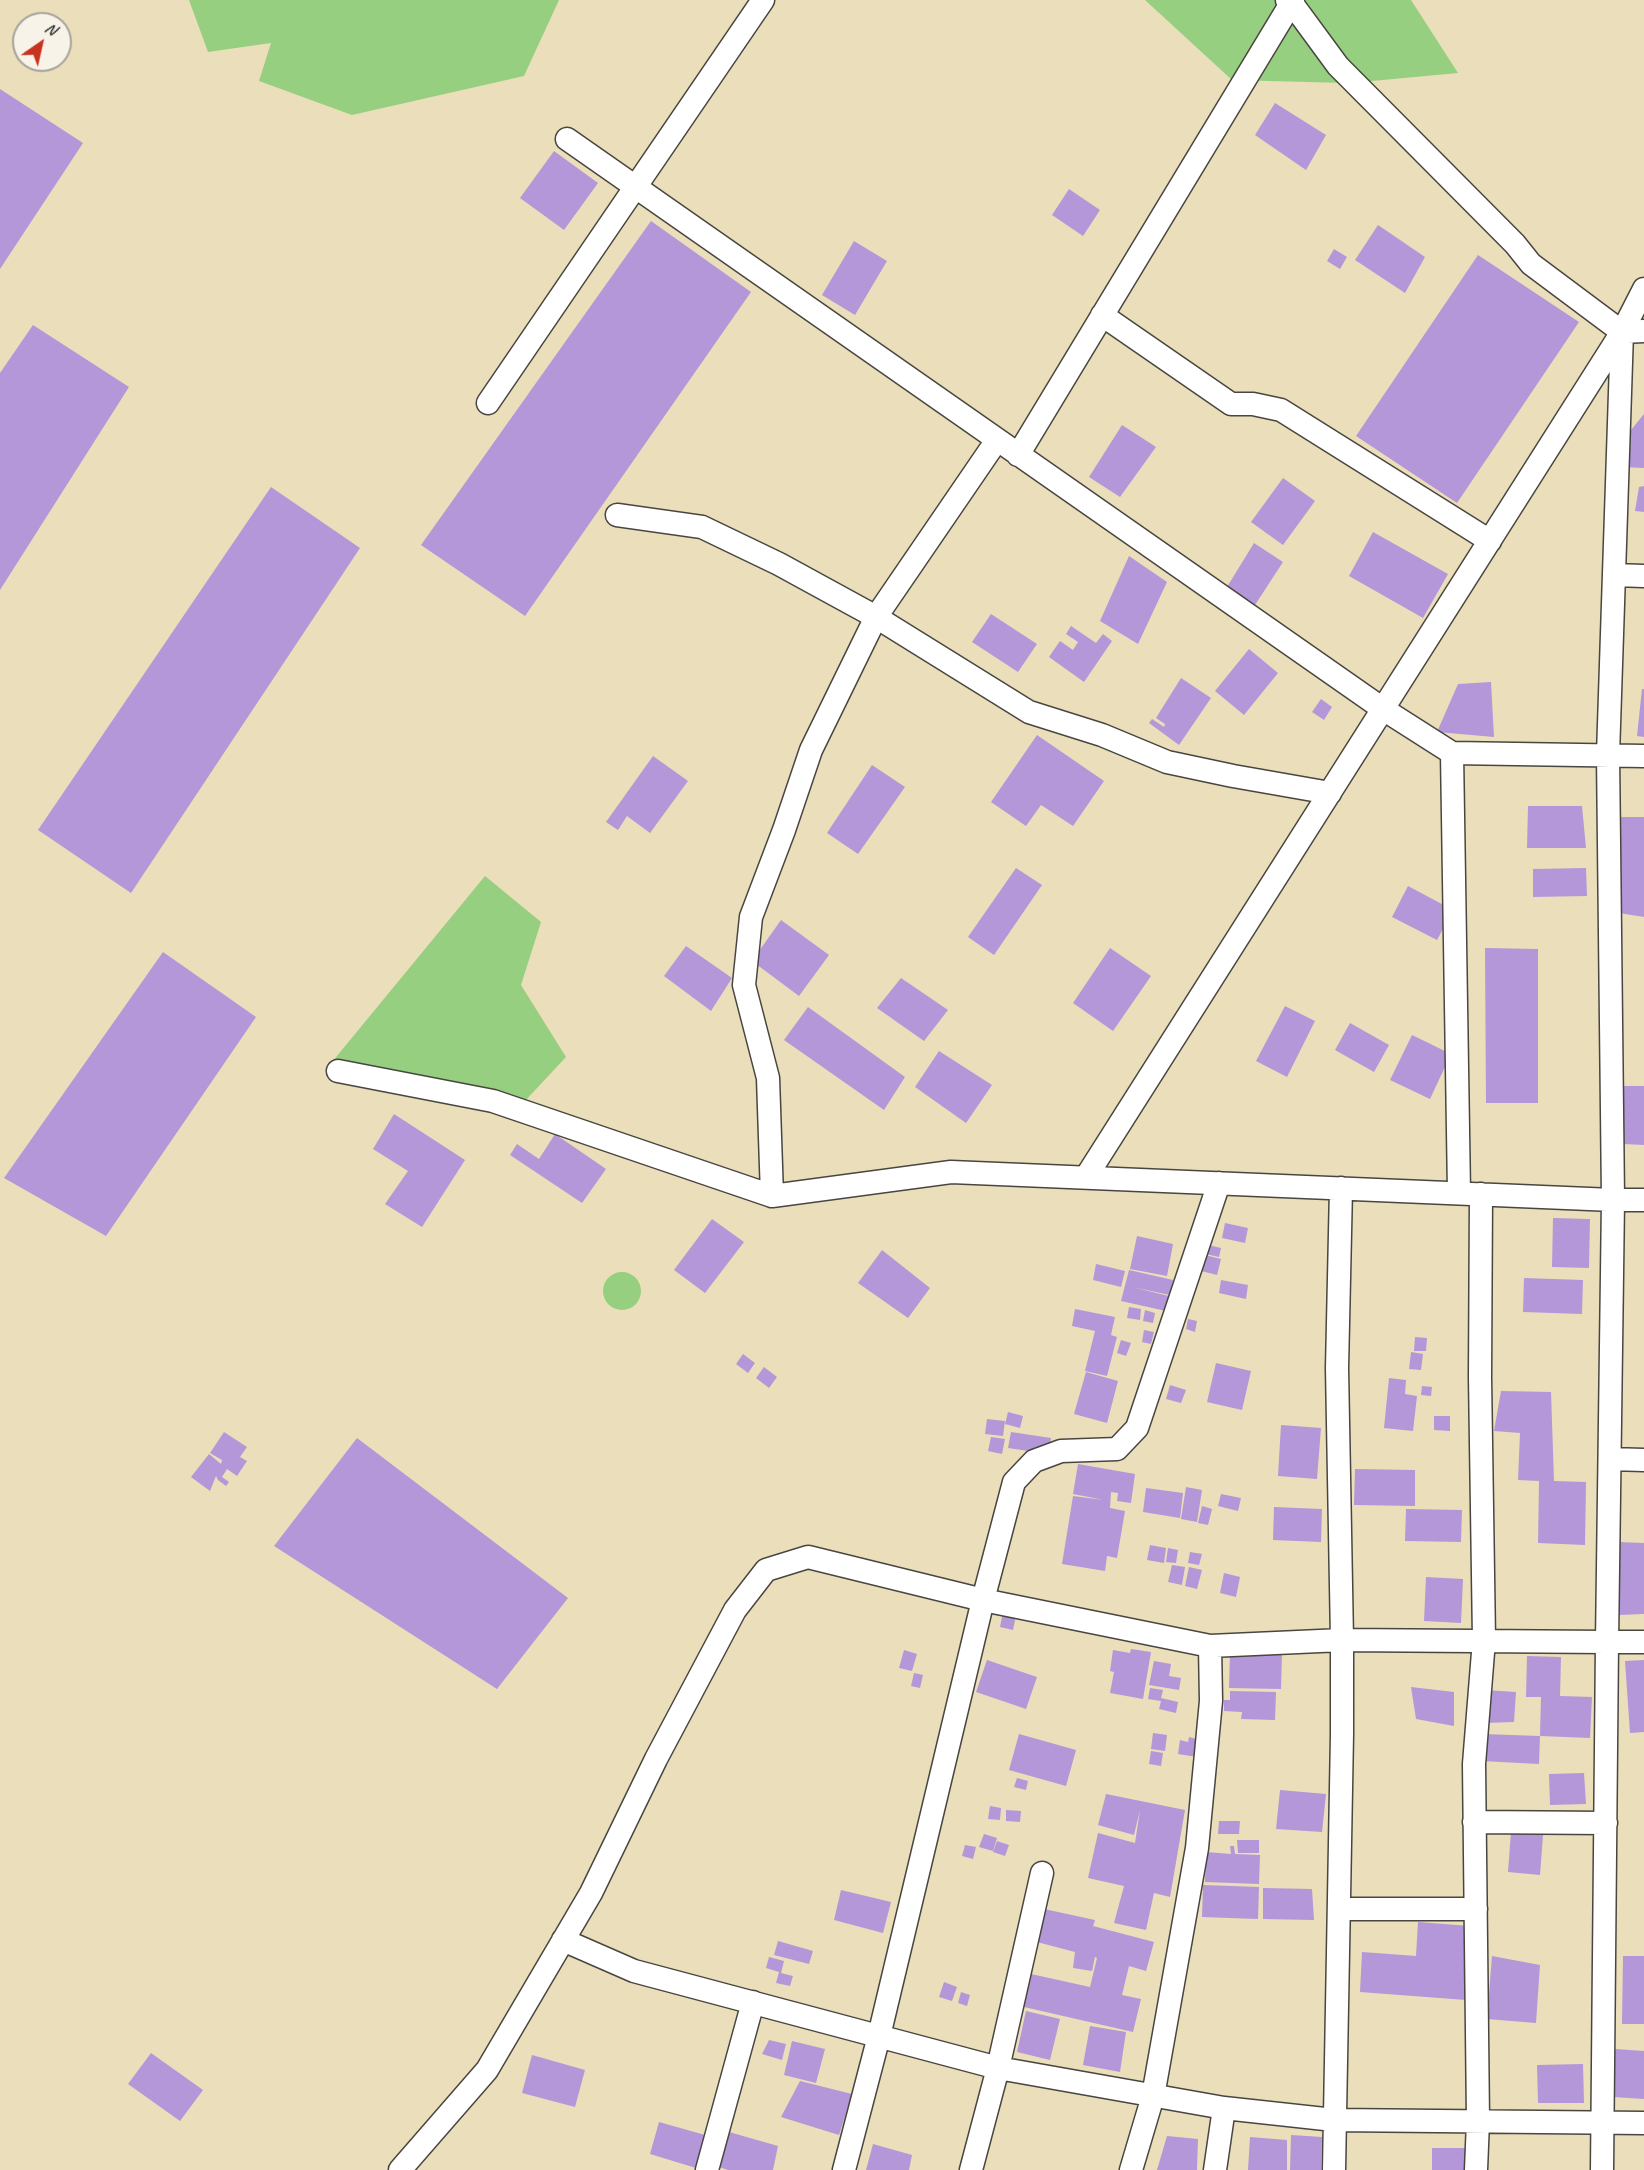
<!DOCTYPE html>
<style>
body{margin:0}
#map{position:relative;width:1644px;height:2170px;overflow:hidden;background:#ebdeba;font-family:Caveat,sans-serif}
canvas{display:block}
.north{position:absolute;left:12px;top:12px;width:60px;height:60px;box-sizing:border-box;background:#f7f3e8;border:2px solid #a5a39c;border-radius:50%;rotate:34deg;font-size:16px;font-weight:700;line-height:24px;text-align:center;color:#2b2b2b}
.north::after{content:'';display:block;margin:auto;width:21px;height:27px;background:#c8321e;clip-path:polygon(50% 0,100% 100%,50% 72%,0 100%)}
</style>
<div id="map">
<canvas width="1644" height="2170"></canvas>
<div class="north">N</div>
</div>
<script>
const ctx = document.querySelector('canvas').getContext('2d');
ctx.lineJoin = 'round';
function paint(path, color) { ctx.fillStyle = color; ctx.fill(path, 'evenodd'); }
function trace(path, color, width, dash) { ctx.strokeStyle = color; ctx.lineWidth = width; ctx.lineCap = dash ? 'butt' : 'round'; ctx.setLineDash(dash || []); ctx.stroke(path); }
paint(new Path2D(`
 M189 0H559L524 76 352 115 259 81 271 43 208 52Z
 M1145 0H1280L1344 83 1232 80Z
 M1305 0H1411L1458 73 1361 82Z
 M485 876 541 922 521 985 566 1057 524 1102 332 1062Z
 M603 1291a19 19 0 1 1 38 0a19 19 0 1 1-38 0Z`), '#97cf81');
paint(new Path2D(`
 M0 89 83 143 0 269Z
 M1275 103 1326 135 1306 170 1255 135Z
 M554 151 598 183 564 230 520 198Z
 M1069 189 1100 210 1083 236 1052 215Z
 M651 221 751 292 525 616 421 545Z
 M1378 225 1425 257 1405 293 1355 260Z
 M854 241 887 261 855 315 822 295Z
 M1334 249 1347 257 1340 269 1327 261Z
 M1478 255 1579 322 1457 503 1356 436Z
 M33 325 129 387 0 590V373Z
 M1644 414V468L1622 467 1623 440Z
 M1122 425 1156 447 1120 497 1089 477Z
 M1283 478 1315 501 1283 545 1251 522Z
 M1644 486V512L1635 511 1639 487Z
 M271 487 360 548 131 893 38 830Z
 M1373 532 1448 574 1423 618 1349 576Z
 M1254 543 1283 562 1255 605 1227 587Z
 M1129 556 1167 582 1138 644 1100 621Z
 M991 614 1037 644 1018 672 972 642Z
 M1071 626 1096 643 1103 634 1112 641 1084 682 1049 657 1060 641 1073 650 1078 642 1066 634Z
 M1249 649 1278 673 1244 715 1215 691Z
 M1181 678 1211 698 1179 745 1149 723 1152 719 1164 727 1165 724 1156 718Z
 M1491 682 1494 737 1437 732 1458 684Z
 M1642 689H1644V737L1637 736Z
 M1321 699 1332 707 1324 720 1312 712Z
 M1037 735 1104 781 1073 826 1041 805 1026 826 991 802Z
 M653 756 688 781 650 833 627 816 618 830 606 822Z
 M872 765 905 787 858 854 827 833Z
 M1528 806H1582L1586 848H1527Z
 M1620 817H1644V917L1619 913Z
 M1016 868 1042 885 994 955 968 937Z
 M1586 868 1587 896 1533 897V869Z
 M1408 886 1453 910 1437 940 1392 917Z
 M781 920 829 955 799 996 752 961Z
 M686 946 732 978 711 1011 664 976Z
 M1110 948 1151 976 1113 1031 1073 1003Z
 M1485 948 1538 949V1103H1486Z
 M163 952 256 1017 106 1236 4 1178Z
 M901 978 948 1010 924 1041 877 1008Z
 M1285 1006 1315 1021 1287 1077 1256 1061Z
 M808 1007 905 1077 884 1110 784 1040Z
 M1350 1023 1389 1045 1374 1072 1335 1050Z
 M1412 1035 1451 1054 1430 1099 1390 1080Z
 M939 1051 992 1085 966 1123 915 1087Z
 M1624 1086H1644V1145L1623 1144Z
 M394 1114 465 1160 422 1227 385 1204 408 1171 373 1149Z
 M555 1134 606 1169 582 1203 510 1155 517 1144 539 1159Z
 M1553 1218 1590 1219 1589 1268 1552 1267Z
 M712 1219 744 1242 705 1293 674 1270Z
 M1225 1223 1248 1228 1245 1243 1222 1238Z
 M1137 1236 1173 1244 1167 1276 1130 1269Z
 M1208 1245 1221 1248 1219 1257 1206 1254Z
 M882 1250 930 1288 908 1318 858 1283Z
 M1205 1255 1221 1259 1217 1275 1201 1271Z
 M1096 1264 1125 1271 1121 1287 1093 1280Z
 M1129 1270 1173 1280 1170 1295 1132 1287 1169 1296 1166 1311 1121 1301Z
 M1524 1278 1583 1280 1582 1314 1523 1312Z
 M1221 1280 1248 1285 1246 1299 1219 1293Z
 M1129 1307 1141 1309 1140 1320 1127 1318Z
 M1075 1309 1115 1317 1111 1335 1117 1337 1107 1376 1085 1371 1095 1331 1072 1326Z
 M1145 1310 1155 1313 1153 1323 1143 1321Z
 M1188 1319 1197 1321 1195 1332 1186 1329Z
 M1144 1330 1154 1332 1151 1344 1142 1342Z
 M1415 1337 1427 1338 1426 1351H1414Z
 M1121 1340 1131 1343 1126 1356 1117 1353Z
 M1411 1352 1423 1354 1421 1370 1409 1369Z
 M743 1354 755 1363 748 1373 736 1364Z
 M1216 1363 1251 1371 1242 1410 1207 1402Z
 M764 1367 777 1377 769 1388 756 1378Z
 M1086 1372 1118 1381 1107 1423 1074 1414Z
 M1389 1378 1406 1380 1405 1394 1417 1396 1413 1431 1384 1428Z
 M1170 1385 1186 1390 1181 1403 1166 1399Z
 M1422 1386 1432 1387 1431 1396 1421 1395Z
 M1501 1391 1551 1392 1554 1481 1586 1482 1585 1545 1538 1543 1539 1481 1518 1480 1520 1433 1494 1431Z
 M1008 1412 1023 1416 1020 1428 1005 1424Z
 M1434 1416H1450V1431L1434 1430Z
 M987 1419 1005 1421 1003 1436 985 1434Z
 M1281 1425 1321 1428 1317 1479 1278 1476Z
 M224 1432 247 1447 240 1457 247 1461 237 1476 227 1469 222 1477 229 1482 226 1486 218 1480 216 1476 210 1491 191 1477 209 1454 221 1464 222 1460 210 1453Z
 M1011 1432 1051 1438 1049 1454 1008 1448Z
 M991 1437 1005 1439 1002 1454 988 1451Z
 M357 1438 568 1598 497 1689 274 1546Z
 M1078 1464 1135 1474 1131 1503 1117 1501 1118 1493 1111 1492 1110 1508 1125 1511 1117 1558 1107 1556 1105 1571 1062 1564 1073 1496 1104 1500 1073 1494Z
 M1355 1469 1415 1470V1506L1354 1505Z
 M1186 1487 1202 1490 1197 1522 1181 1519Z
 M1146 1488 1183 1493 1180 1518 1143 1512Z
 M1221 1494 1241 1498 1238 1511 1218 1506Z
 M1202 1506 1212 1509 1208 1525 1198 1523Z
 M1274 1507 1322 1509 1321 1542 1273 1540Z
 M1406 1509 1462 1510 1461 1542 1405 1541Z
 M1618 1542 1644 1543V1614L1619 1615Z
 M1150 1545 1166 1548 1164 1563 1147 1560Z
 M1168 1548 1178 1550 1176 1563 1166 1562Z
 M1190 1552 1202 1554 1199 1565 1188 1563Z
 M1172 1565 1185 1567 1182 1585 1168 1582Z
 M1189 1567 1202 1570 1197 1589 1185 1586Z
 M1224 1573 1240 1577 1236 1597 1220 1593Z
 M1426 1577 1463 1579 1461 1623 1424 1621Z
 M1003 1612 1016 1615 1013 1630 1000 1627Z
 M1131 1649 1151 1652 1143 1699 1110 1693 1114 1672 1110 1671 1113 1650 1130 1653Z
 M904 1650 917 1654 912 1671 899 1668Z
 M1230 1653 1282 1654 1281 1689 1229 1688Z
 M1527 1656 1561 1657 1560 1696 1592 1697 1590 1738 1540 1736 1541 1697H1526Z
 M987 1660 1037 1677 1026 1709 976 1692Z
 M1644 1660V1732L1630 1733 1625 1661Z
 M1154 1661 1171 1664 1169 1676 1181 1678 1179 1690 1149 1685Z
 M914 1673 923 1675 920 1688 911 1686Z
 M1411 1687 1454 1692V1726L1416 1719Z
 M1150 1688 1163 1690 1161 1698 1178 1702 1176 1713 1159 1709 1161 1701 1148 1699Z
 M1485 1690 1516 1692 1514 1722 1484 1723Z
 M1230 1691 1276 1692 1275 1720 1241 1719 1242 1712 1224 1711V1700H1230Z
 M1153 1733 1167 1735 1165 1751 1151 1749Z
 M1019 1734 1076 1750 1066 1786 1009 1770Z
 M1483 1734 1540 1736 1539 1764 1482 1761Z
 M1189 1737 1200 1740 1197 1757 1178 1754 1180 1740 1188 1742Z
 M1151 1751 1163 1753 1161 1766 1149 1764Z
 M1584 1773 1586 1804 1550 1805 1549 1774Z
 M1017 1778 1028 1781 1026 1790 1014 1787Z
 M1280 1790 1326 1794 1322 1832 1276 1829Z
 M1106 1794 1185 1810 1170 1897 1154 1893 1146 1930 1114 1923 1124 1886 1088 1878 1098 1833 1135 1843 1140 1810 1134 1835 1098 1825Z
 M990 1806 1001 1808 1000 1820 988 1819Z
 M1006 1810 1021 1811 1020 1822 1006 1821Z
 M1219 1821H1240L1239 1834H1218Z
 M1511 1832 1543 1835 1540 1875 1508 1872Z
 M984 1834 997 1838 993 1851 979 1847Z
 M1237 1840H1259V1853H1238Z
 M997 1841 1009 1845 1005 1856 993 1852Z
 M965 1845 976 1847 973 1859 962 1856Z
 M1230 1846H1234L1235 1854 1260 1855 1259 1884 1205 1882 1206 1852 1231 1854Z
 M1203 1885 1259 1887 1258 1919 1202 1917Z
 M1263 1888 1312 1889 1314 1920 1263 1919Z
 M841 1890 891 1902 883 1933 834 1920Z
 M1044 1909 1095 1920 1093 1926 1154 1942 1146 1971 1129 1966 1122 1995 1141 1999 1133 2032 1024 2007 1031 1974 1090 1987 1097 1958 1095 1957 1092 1971 1073 1968 1075 1952 1037 1942Z
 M1418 1922 1470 1926 1466 2000 1360 1992 1362 1952 1416 1956Z
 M778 1941 813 1951 809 1964 774 1955Z
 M1492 1956 1540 1965 1536 2023 1487 2019Z
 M1623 1956H1644V2024H1622Z
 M769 1957 784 1961 781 1973 793 1976 790 1986 776 1983 779 1972 766 1968Z
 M944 1982 957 1987 952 2001 939 1997Z
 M961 1992 970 1995 967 2006 958 2003Z
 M1026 2011 1060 2019 1050 2060 1017 2052Z
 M1090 2026 1126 2032 1120 2072 1083 2065Z
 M769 2040 786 2044 782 2060 762 2054Z
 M792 2041 825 2049 816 2083 784 2075Z
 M1615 2049 1644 2051V2099L1613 2097Z
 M151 2053 203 2090 180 2121 128 2084Z
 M532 2055 585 2070 575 2107 522 2093Z
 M1583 2064 1584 2103H1538L1537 2065Z
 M800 2081 852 2094 839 2135 781 2117Z
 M659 2122 705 2135 696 2168 650 2154Z
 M729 2132 778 2146 773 2170H728L719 2167Z
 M1291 2135 1322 2137 1321 2170H1290Z
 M1167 2136 1198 2139 1197 2170H1157Z
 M1250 2137 1287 2140V2170H1248Z
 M873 2144 912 2155 909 2170H866Z
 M1432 2148H1467V2170H1432Z`), '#b397d8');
const minor = new Path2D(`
 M1287 0 1291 2 1338 66 1515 244 1531 264 1622 332
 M567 139 1383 709 1452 753 1644 756
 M1102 315 1231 404H1253L1281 410 1490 541
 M488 403 763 0
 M997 440 876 617 811 750 784 830 751 917 744 985 768 1078 772 1196 951 1172 1613 1200 1608 755 1622 332 1644 331
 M1018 455 1293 0
 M617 515 702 527 779 564 876 617 1029 712 1102 735 1167 762 1233 776 1330 793
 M1614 575 1644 576
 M1452 753 1459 1193
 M338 1071 493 1101 772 1196
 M1086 1177 1622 332 1644 289
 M1610 1459 1644 1460
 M1474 1822 1606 1823
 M1339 1909H1476
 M563 1940 634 1971 998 2068 1224 2108 1334 2120 1644 2123
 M400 2170 487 2070 591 1893 656 1759 735 1610 766 1570 808 1557 983 1600 1210 1646 1342 1640 1607 1642 1613 1200H1644
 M707 2170 753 2002
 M844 2170 879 2036 983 1600 1014 1482 1034 1461 1061 1451 1117 1449 1137 1428 1219 1183
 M971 2170 998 2068 1042 1873
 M1131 2170 1153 2096 1197 1848 1211 1701 1210 1646
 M1215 2170 1224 2108
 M1334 2170 1342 1734V1640L1337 1368 1341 1188
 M1476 2170 1478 2121 1474 1764 1484 1640 1480 1377 1481 1194
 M1602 2170 1607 1642H1644`);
trace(minor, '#484640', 25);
trace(minor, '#fff', 22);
</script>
